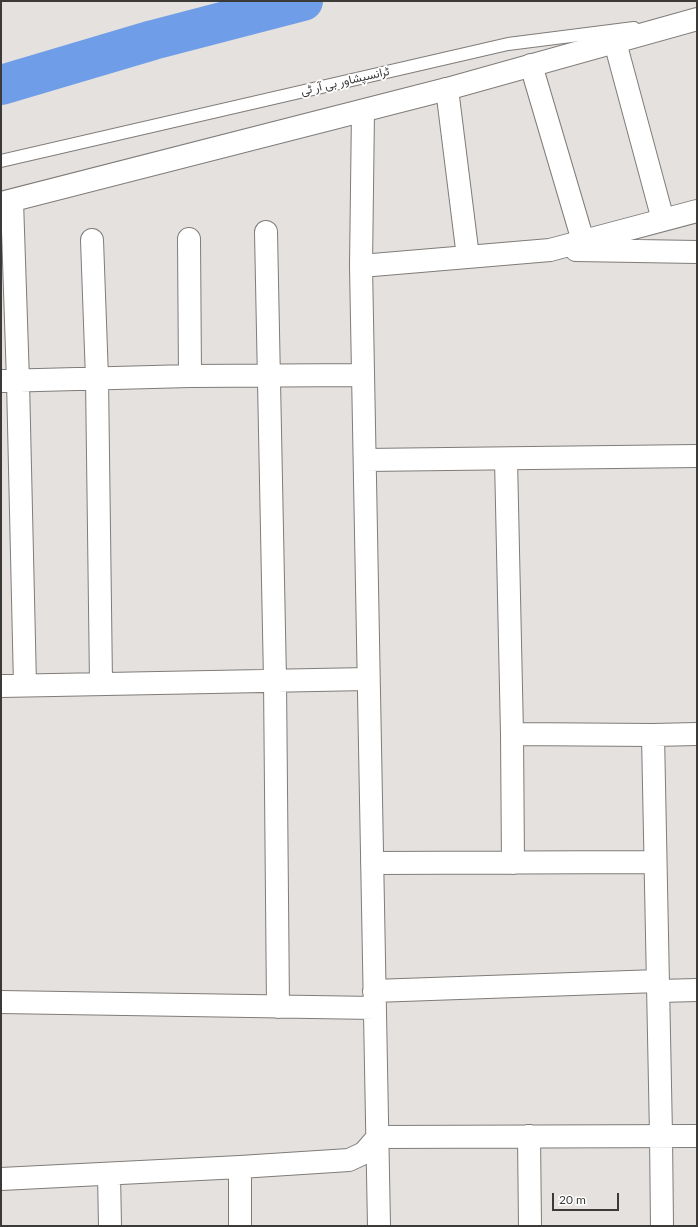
<!DOCTYPE html>
<meta charset="utf-8">
<style>
body{margin:0}
#map{position:relative;width:698px;height:1227px;overflow:hidden;background:#e4e1de;font-family:Lato,sans-serif}
canvas{display:block}
.frame{position:absolute;inset:0;border:2px solid #3b3a38;pointer-events:none}
.scale{position:absolute;left:552px;top:1193px;width:67px;height:18px;box-sizing:border-box;border:2px solid #3b3a38;border-top:0;padding-left:5px;font-size:12px;line-height:14px;white-space:nowrap;color:#3b3a38;-webkit-text-stroke:3px #fff;paint-order:stroke}
</style>
<div id="map">
<canvas width="698" height="1227"></canvas>
<div class="frame"></div>
<div class="scale">20 m</div>
</div>
<script>
const ctx = document.querySelector('canvas').getContext('2d');
ctx.lineJoin = 'round';
function trace(path, color, width, dash) { ctx.strokeStyle = color; ctx.lineWidth = width; ctx.lineCap = dash ? 'butt' : 'round'; ctx.setLineDash(dash || []); ctx.stroke(path); }
function label(font, color, halo, rows, align = 'center') {
  ctx.font = font + ' Lato,Vazirmatn,sans-serif'; ctx.lineWidth = 3.5; ctx.setLineDash([]); ctx.textBaseline = 'middle'; ctx.strokeStyle = halo; ctx.fillStyle = color; for (const [text, x, y, turn = 0] of rows) {
    ctx.save(); ctx.translate(x, y); ctx.rotate((+turn || 0) * Math.PI / 180); ctx.textAlign = isNaN(turn) ? turn : align; if (halo) ctx.strokeText(text, 0, 0); ctx.fillText(text, 0, 0); ctx.restore();
  }
}
trace(new Path2D(`
 M1 85 153 40 303 1`), '#6f9de7', 40);
const service = new Path2D(`
 M1 161 508 44 634 28`);
const minor = new Path2D(`
 M615 42 663 220
 M531 65 583 241
 M447 89 468 257
 M363 111 361 266 379 1226
 M12 201 18 381 25 685
 M266 232 275 680 278 1007
 M189 239 190 376
 M92 240 97 378 101 683
 M576 250 697 252
 M361 266 550 250 697 211
 M1 381 190 376 363 375
 M506 459 512 734 513 863
 M365 460 697 456
 M1 686 368 679
 M512 734 653 735 697 734
 M653 735 661 1135 662 1226
 M372 863 655 862
 M374 991 658 981
 M658 991 697 990
 M1 1002 374 1008
 M529 1136 530 1226
 M109 1174 110 1226
 M1 1179 240 1167 349 1160 364 1153 378 1137 697 1136
 M240 1226V1167`);
const tertiary = new Path2D(`
 M1 203 447 89 697 19`);
trace(service, '#7f7c79', 14);
trace(minor, '#7f7c79', 24);
trace(tertiary, '#7f7c79', 24);
trace(service, '#fff', 12);
trace(minor, '#fff', 22);
trace(tertiary, '#fff', 22);
label('12px', '#3b3a38', '#fff', [
 ["ٹرانسپشاور بی آر ٹی",345,81,-13]
]);
</script>
